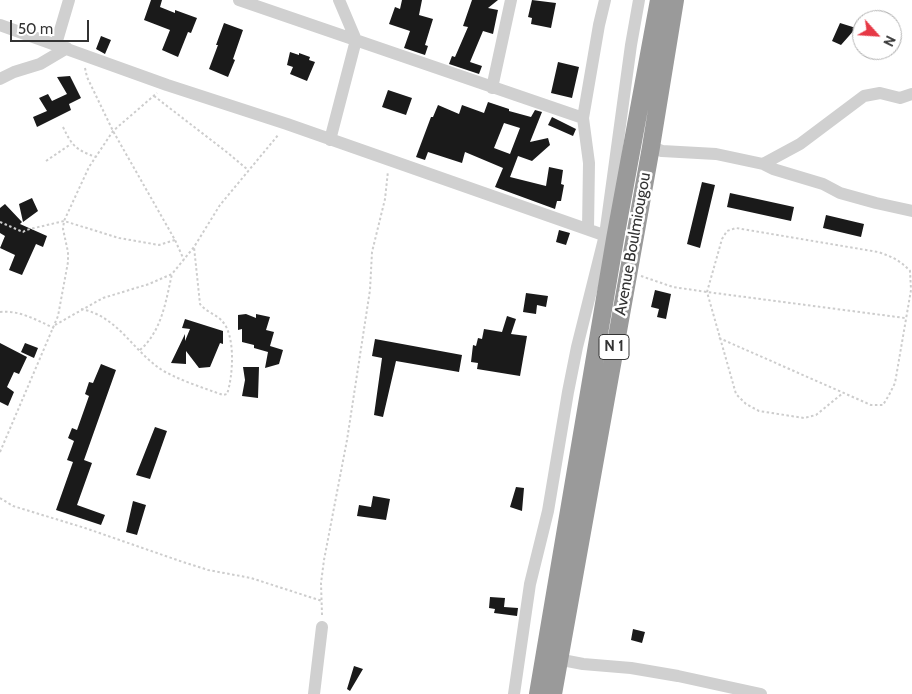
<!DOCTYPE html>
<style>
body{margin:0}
#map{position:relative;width:912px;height:694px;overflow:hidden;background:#fff;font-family:Cabin,sans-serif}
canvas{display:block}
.north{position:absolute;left:852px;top:10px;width:50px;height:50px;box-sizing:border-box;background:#fff;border:1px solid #adadad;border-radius:50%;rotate:116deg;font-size:14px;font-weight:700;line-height:20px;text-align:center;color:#333}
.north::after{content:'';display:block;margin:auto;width:18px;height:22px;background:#e63946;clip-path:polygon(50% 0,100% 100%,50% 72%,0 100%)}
.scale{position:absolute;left:10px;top:20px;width:79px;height:22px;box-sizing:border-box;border:2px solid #333;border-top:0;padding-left:6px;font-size:15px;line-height:18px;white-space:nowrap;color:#333;-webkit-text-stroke:4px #fff;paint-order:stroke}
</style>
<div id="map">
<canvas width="912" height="694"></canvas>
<div class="north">N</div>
<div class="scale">50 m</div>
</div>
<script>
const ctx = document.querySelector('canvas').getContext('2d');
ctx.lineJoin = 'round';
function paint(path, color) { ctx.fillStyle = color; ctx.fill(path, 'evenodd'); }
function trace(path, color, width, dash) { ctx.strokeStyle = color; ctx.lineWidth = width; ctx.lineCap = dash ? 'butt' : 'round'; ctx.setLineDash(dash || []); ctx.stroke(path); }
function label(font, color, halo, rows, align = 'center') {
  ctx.font = font + ' Cabin,sans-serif'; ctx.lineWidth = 5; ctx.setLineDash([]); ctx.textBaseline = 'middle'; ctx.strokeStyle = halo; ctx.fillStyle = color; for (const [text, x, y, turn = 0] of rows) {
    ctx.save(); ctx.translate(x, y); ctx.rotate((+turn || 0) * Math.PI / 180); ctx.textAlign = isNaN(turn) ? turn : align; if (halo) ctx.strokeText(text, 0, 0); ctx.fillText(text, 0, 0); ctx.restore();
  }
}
paint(new Path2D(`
 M151 0H162L160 7 175 13V10L197 18 191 33 188 32 178 57 162 50 170 30 144 20Z
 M402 0H422L419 15 433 19 425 45 428 46 425 55 404 48 410 31 389 24 395 7 400 9Z
 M472 0H498L488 8 498 10 493 34 483 31 470 62 482 66 479 74 449 64 452 56 455 57 468 27 463 26Z
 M532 0 556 3 551 28 531 24 532 18 528 17Z
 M224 23 243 30 233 59 235 60 228 77 209 69 218 45H216Z
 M840 23 856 28 841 45 832 41Z
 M101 36 111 40 105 54 96 49Z
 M290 52 299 55V53L310 57 309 60 315 62 307 81 290 74 293 67 287 65Z
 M558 62 579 67 572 98 551 93Z
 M70 76 81 98 69 104 71 110 37 127 33 117 47 111 39 98 48 94 52 101 67 94 57 77Z
 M388 90 412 98 406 115 382 107Z
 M488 102 509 109V111L531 117 535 110 542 112 530 142 548 138 550 145 532 161 518 156 510 177 546 186 549 167 563 170 561 184 564 185 561 201H557L555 209 495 187 503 168 465 152 462 163 428 152 425 160 416 157 431 117H433L438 105 459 114 462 105 484 113ZM504 123 520 128 510 154 494 148Z
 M552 117 576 129 573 136 548 125Z
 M702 182 715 185 700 248 687 244Z
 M730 193 794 207 791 221 727 207Z
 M32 198 38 211 23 222 19 204Z
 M5 204 22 222 20 224 47 236 43 247 36 244 22 275 9 270 15 255 0 248 5 236 0 233V208Z
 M826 215 864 224 861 237 823 228Z
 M559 230 570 233 566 245 556 242Z
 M655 290 671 294 666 319 657 317 659 309 651 307Z
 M526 293 548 296 546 307 537 305 536 314 523 312Z
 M246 314 256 318V314L270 317 266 330 274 332 270 346 283 350 279 364 265 368 268 352 254 348V345L242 342V329L238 330V315Z
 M507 316 516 319 511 334 527 336 520 376 477 369 478 363 471 362 473 345 476 346 478 338 482 339 484 329 502 332Z
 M185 319 223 331V344L220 343 210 367 199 368 186 351V364L171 363 185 334V341L190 329 182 328Z
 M375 339 462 355 459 372 396 361 383 417 374 415 382 358 372 356Z
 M0 343 27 357 19 374 14 372 7 387 14 392 8 406 0 402Z
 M25 343 38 348 34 358 21 352Z
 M101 364 116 370 84 460 92 463 77 505 105 515 101 525 56 510 73 462 67 460 74 441 68 438 72 428 77 430 89 396 85 394 89 382 93 383Z
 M243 367H259L258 398 242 396 245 380Z
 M155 427 167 431 150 479 136 475Z
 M516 487 524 488 522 511 510 507Z
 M373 496 390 499 386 520 357 516 359 505 371 507Z
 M133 501 146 505 137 535 126 532Z
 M490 597 505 598 504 607 518 608 517 616 494 613 495 609 489 608Z
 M633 629 645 632 642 643 631 640Z
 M354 666 363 669 350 691 347 689Z`), '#1a1a1a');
trace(new Path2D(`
 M85 68 87 77 113 131 175 240 184 260
 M154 96 228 153 248 170
 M63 127C72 146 76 150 96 157
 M46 161 71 144
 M0 222 23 232 26 230 64 221 119 238 159 245 175 240
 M641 276 673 287 707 292 905 318
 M81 309C117 316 132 349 159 368 175 379 204 388 223 395L227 394C233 377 236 335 222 321 216 314 206 312 200 304L194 247
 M0 312C20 310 36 320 54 328
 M55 325 103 298 149 284 172 274 194 247 220 205 279 134
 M719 338 871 405H883L889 395 895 383 911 290 910 271C901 261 891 256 878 252L736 228 727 231 722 239 707 292 736 394 746 404 759 411 804 418 816 415 843 393
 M140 350C162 331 166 300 172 274
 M0 452 58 316 68 262V252L63 229 64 221 89 167 113 131 157 93
 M0 498 13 506 85 528 180 561 208 570 251 578 322 601
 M322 615 321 583 324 560 347 440 370 290 372 252 385 199 388 171`), '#cdcdcd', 2, [2.5, 2.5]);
trace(new Path2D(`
 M239 0 583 118
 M0 25 167 85 287 124 612 238
 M56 44 69 0
 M0 79 14 72 40 64 67 48
 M492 88 511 0
 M330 140 356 40 339 0
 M651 147 662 151 716 154 763 164 773 169 823 184 840 193 876 203 912 211
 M763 164 800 144 864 96 880 93 900 98 912 94
 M588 229 589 163 583 118 599 25 605 0
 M552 658 583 664 631 668 678 676 761 694
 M314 694 322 627
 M514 694 530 584 548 511 568 392 577 347 605 235 631 45 639 0`), '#d0d0d0', 12);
trace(new Path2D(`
 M538 694 615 239 659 0
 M553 694 651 147 675 0`), '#9a9a9a', 18);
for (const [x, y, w] of [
 [614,347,30]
]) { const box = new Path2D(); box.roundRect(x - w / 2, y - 12.5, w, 25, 4); ctx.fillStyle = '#fff'; ctx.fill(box); trace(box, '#333', 1); }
label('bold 15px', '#333', null, [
 ["N 1",614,347]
]);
label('16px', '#333', '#fff', [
 ["Avenue Boulmiougou",633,244,-80]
]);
</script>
